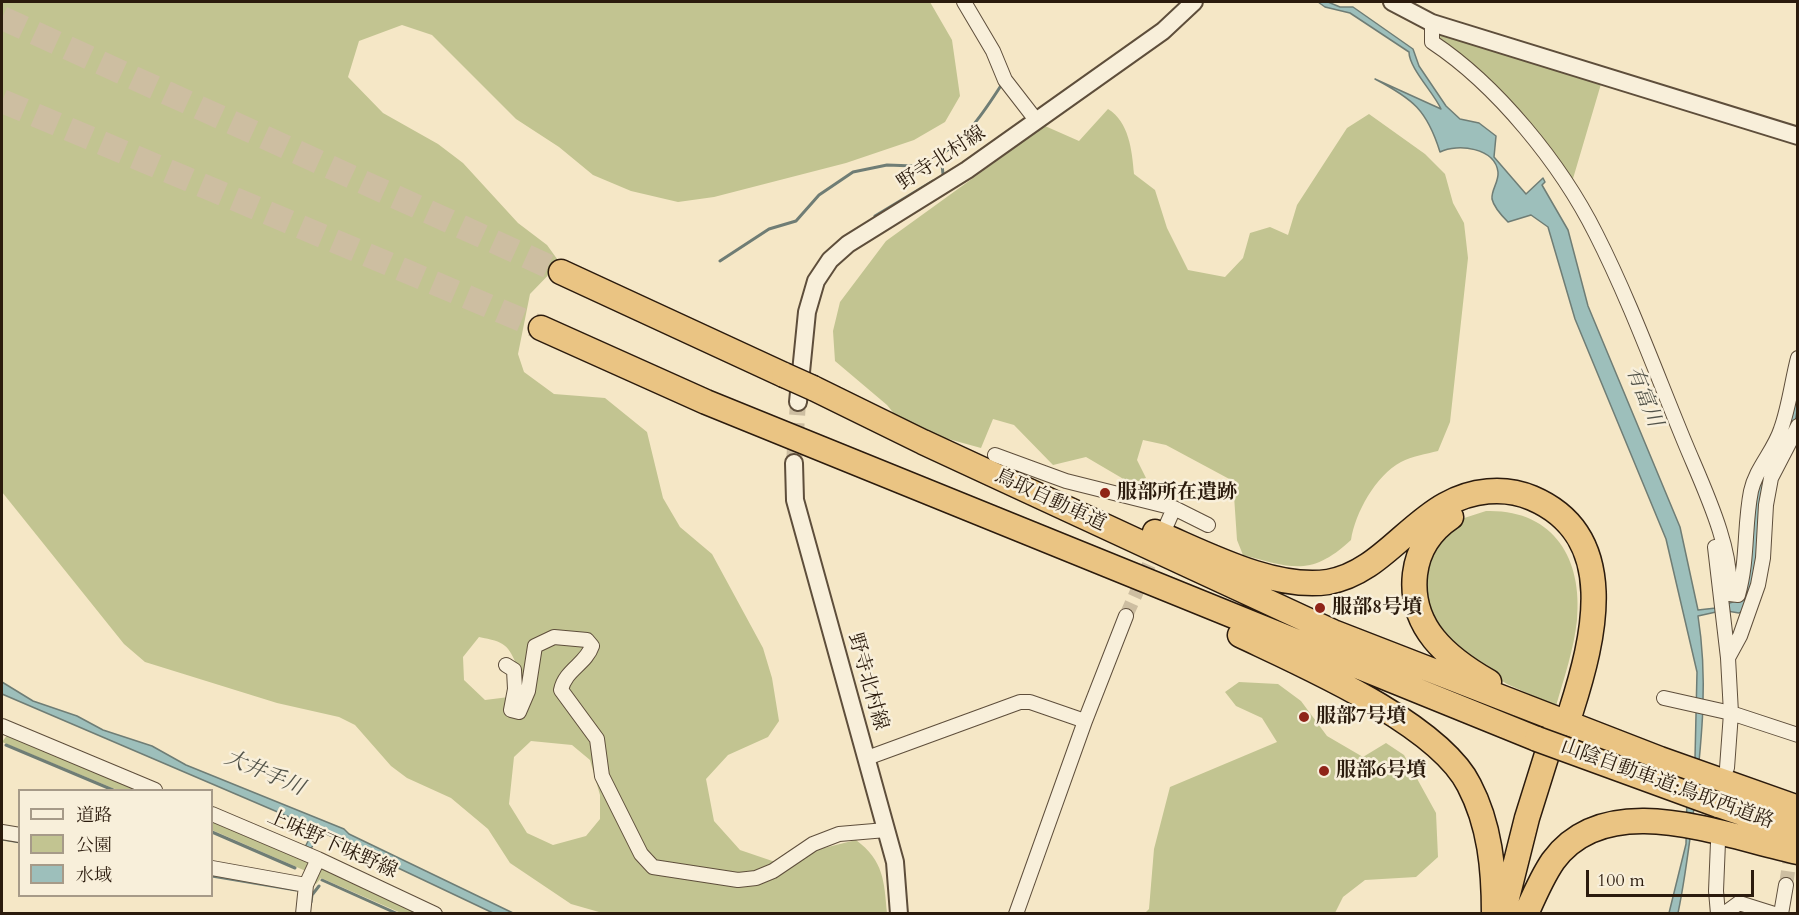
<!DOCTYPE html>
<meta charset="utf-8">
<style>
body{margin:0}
#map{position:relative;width:1799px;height:915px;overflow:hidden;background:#f5e7c6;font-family:Cardo,"Noto Serif JP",serif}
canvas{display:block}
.frame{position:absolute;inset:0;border:3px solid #2b1b0d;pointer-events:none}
.legend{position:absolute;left:18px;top:789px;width:195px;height:108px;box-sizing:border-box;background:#f8efda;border:2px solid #a69a88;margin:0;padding:8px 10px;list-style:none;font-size:18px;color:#2b1b0d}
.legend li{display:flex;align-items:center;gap:12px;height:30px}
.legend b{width:30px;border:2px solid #a69a88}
.scale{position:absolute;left:1586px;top:870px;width:168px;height:27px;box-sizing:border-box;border:3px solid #2b1b0d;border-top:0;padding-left:8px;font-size:18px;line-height:21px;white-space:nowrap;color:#2b1b0d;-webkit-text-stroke:4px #f8efda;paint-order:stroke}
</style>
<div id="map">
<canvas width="1799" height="915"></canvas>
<div class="frame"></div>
<ul class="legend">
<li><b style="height:8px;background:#f8efda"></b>道路</li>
<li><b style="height:16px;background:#c2c491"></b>公園</li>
<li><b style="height:16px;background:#9dbfbb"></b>水域</li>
</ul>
<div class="scale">100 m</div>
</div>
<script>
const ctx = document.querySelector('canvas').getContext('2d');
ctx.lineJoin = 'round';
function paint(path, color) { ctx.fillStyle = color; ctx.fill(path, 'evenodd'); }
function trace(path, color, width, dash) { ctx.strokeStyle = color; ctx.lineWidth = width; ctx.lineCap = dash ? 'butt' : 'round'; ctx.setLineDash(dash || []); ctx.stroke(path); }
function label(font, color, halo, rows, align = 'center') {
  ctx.font = font + ' Cardo,"Noto Serif JP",serif'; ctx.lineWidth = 5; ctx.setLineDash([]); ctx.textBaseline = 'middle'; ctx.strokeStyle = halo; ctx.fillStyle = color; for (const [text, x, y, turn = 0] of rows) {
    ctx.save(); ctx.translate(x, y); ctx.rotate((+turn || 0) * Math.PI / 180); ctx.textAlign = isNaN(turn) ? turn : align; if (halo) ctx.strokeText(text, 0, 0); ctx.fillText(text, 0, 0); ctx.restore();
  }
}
paint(new Path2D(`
 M2 2H930L952 40 960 96 945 122 914 140 846 163 714 197 678 202 631 191 593 175 559 147 516 119 432 35 402 25 359 41 348 77 383 113 438 144 463 163 518 223 547 245 560 263 530 294 518 354 524 372 554 394 605 398 647 432 663 498 680 527 712 554 763 648 772 678 779 721 768 737 728 755 706 779 714 821 740 850 790 867 816 850 856 840C884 861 884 881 887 913L606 914 571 904 510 863 488 829 451 798 407 778 391 766 355 725 339 717 277 703 145 662 124 644 2 492ZM479 637C505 642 508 644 518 668L509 697 485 700 464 680 463 657ZM531 741 572 745 590 760 600 795V819L586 836 553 845 527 833 509 804 514 757Z
 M1439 32 1601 84 1572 182 1440 42Z
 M1108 109C1129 122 1132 150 1134 174L1155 190 1167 228 1188 270 1225 277 1243 258 1250 233 1270 227 1288 235 1297 205 1347 128 1369 114 1425 154 1445 174 1453 203 1464 223 1468 258 1450 422 1438 451C1426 454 1412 456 1401 462 1376 475 1355 513 1351 540 1311 577 1292 568 1243 555L1237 540 1233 481 1166 445 1143 440 1137 460 1146 478 1132 484 1086 457 1053 465 1014 425 993 419 981 448 905 427 887 405 835 361 833 331 840 302 886 241 1045 126 1079 141Z
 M1486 511C1553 509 1583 558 1577 620 1574 649 1564 678 1556 706L1507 684 1473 664 1446 643 1421 593 1425 559 1458 520Z
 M1239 682 1278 684 1301 701 1327 736 1363 757 1386 743 1404 755 1436 813 1438 857 1416 877 1365 880 1343 897 1335 913H1145L1149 909 1154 849 1170 787 1277 742 1262 718 1236 706 1225 692Z
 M8 734 149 790H117L2 742Z
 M212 817 310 859 308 872 212 830Z
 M318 866 426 913H401L321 878 316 884 312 882Z`), '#c2c491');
const water = new Path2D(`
 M1318 2H1328L1340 7H1353L1413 49 1419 66 1446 106 1460 119 1479 123 1496 136 1494 157 1526 194 1543 178 1545 182 1542 185 1568 230 1588 306 1680 527 1698 610 1716 608V612L1698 616C1708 678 1702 738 1695 800 1690 838 1686 875 1678 913H1669L1686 844 1687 794 1695 758 1697 672 1666 539 1575 319 1548 227 1531 215 1508 222C1502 216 1494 208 1492 199 1491 190 1499 182 1498 172 1495 148 1458 143 1440 152 1427 110 1413 99 1375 79L1441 109C1434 93 1409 68 1409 52L1350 13 1325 7Z
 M1797 374V411L1794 430 1775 461 1760 552 1745 609 1739 613 1727 611V604L1741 599 1753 498Z
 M2 682 33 701 77 716 103 730 152 746 186 765 344 829 349 834 513 913H493L320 831 311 849 305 847 315 828 2 694Z`);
paint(water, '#9dbfbb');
trace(water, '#6f7d75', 1.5);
trace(new Path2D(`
 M943 174 941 155C968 136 984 112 1002 84
 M875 216 933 181
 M720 261 769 229 796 221 819 195 853 172 887 165 914 166
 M6 745 113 790
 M212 832 295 868
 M2 839 20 842
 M212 876 296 890
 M322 880 398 914
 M311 902 312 895 319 886`), '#6f7d75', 3);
trace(new Path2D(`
 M1126 616 1158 544
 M1786 885 1792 844`), '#cdbea1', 14, [14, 7]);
trace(new Path2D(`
 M794 463 798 402`), '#cdbea1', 16, [16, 8]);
trace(new Path2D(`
 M2 18 561 272
 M2 101 541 328`), '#cdbea1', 24, [24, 12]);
const minor = new Path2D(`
 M964 2 993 51 1005 80 1036 120
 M1432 23V42C1497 85 1561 164 1596 234 1630 301 1656 373 1685 443 1701 482 1736 553 1728 594
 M995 455 1066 481 1174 508 1208 525
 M1167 524 1174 508
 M1715 547 1728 658
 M1721 593 1738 595C1748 560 1744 526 1751 491 1756 468 1774 451 1781 429 1789 407 1792 381 1798 358
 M506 665 514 670 515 689 511 710 519 712 528 691 535 646 554 637 587 640 592 646C586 664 565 670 561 690L597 739 602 776 641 854 653 867 738 880 756 878 773 871 813 844 839 834 886 830
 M1664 698 1731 713 1798 735
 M1085 721 1126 616
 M2 726 155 790
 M867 758 1020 702H1030L1085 721 1016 914
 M1727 768 1731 713 1728 658 1740 636 1758 585 1763 558 1766 505 1771 478 1798 426
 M212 814 318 859 435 914
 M2 832 20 835
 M1718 842 1716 891 1718 914
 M212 868 306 885
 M303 914 306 885 318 859
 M1724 914 1739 903 1774 914
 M1781 914 1786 885`);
const tertiary = new Path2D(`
 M1392 2 1432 23 1798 136
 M798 402 807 312 816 281 830 260 848 244 967 170 1163 31 1194 2
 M794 463 795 500 895 862 899 914`);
const motorway = new Path2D(`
 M561 272 784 375
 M541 328 706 402 1537 739
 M813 388 923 442 1333 632 1660 759 1798 808
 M1451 517C1430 531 1418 549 1415 574 1409 627 1447 658 1489 682
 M1155 532C1205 553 1273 590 1328 582 1376 574 1405 527 1445 505 1471 490 1504 486 1532 498 1621 536 1594 639 1571 711
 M1240 635C1303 665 1438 723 1469 785 1490 825 1494 869 1494 914
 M1718 805 1798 832
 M1503 914 1527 818 1553 735
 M1526 914C1534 896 1542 877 1553 861 1608 786 1725 837 1798 852`);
trace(minor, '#5e4e3b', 16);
trace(tertiary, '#5e4e3b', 20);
trace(motorway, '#2b1b0d', 27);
trace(minor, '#f8efda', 14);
trace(tertiary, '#f8efda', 16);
trace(motorway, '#eac483', 24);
const motorwayBridge = new Path2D(`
 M784 375 813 388
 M1537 739 1718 805`);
trace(motorwayBridge, '#2b1b0d', 27, []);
trace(motorwayBridge, '#eac483', 24);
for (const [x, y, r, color] of [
 [1105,493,6,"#8f2418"],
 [1320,608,6,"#8f2418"],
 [1304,717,6,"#8f2418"],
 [1324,771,6,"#8f2418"]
]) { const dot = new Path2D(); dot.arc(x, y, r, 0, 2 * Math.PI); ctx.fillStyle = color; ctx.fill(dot); trace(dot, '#f8efda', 2); }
label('20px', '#2b1b0d', '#f8efda', [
 ["野寺北村線",942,159,-33],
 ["鳥取自動車道",1050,501,25],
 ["野寺北村線",867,682,74],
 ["山陰自動車道;鳥取西道路",1667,785,20],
 ["上味野下味野線",332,845,24]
]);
label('bold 20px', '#2b1b0d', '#f8efda', [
 ["服部所在遺跡",1117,493],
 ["服部8号墳",1332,608],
 ["服部7号墳",1316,717],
 ["服部6号墳",1336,771]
], 'left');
label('italic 21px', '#53544a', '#f8efda', [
 ["有富川",1643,397,68],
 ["大井手川",264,774,23]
]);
</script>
